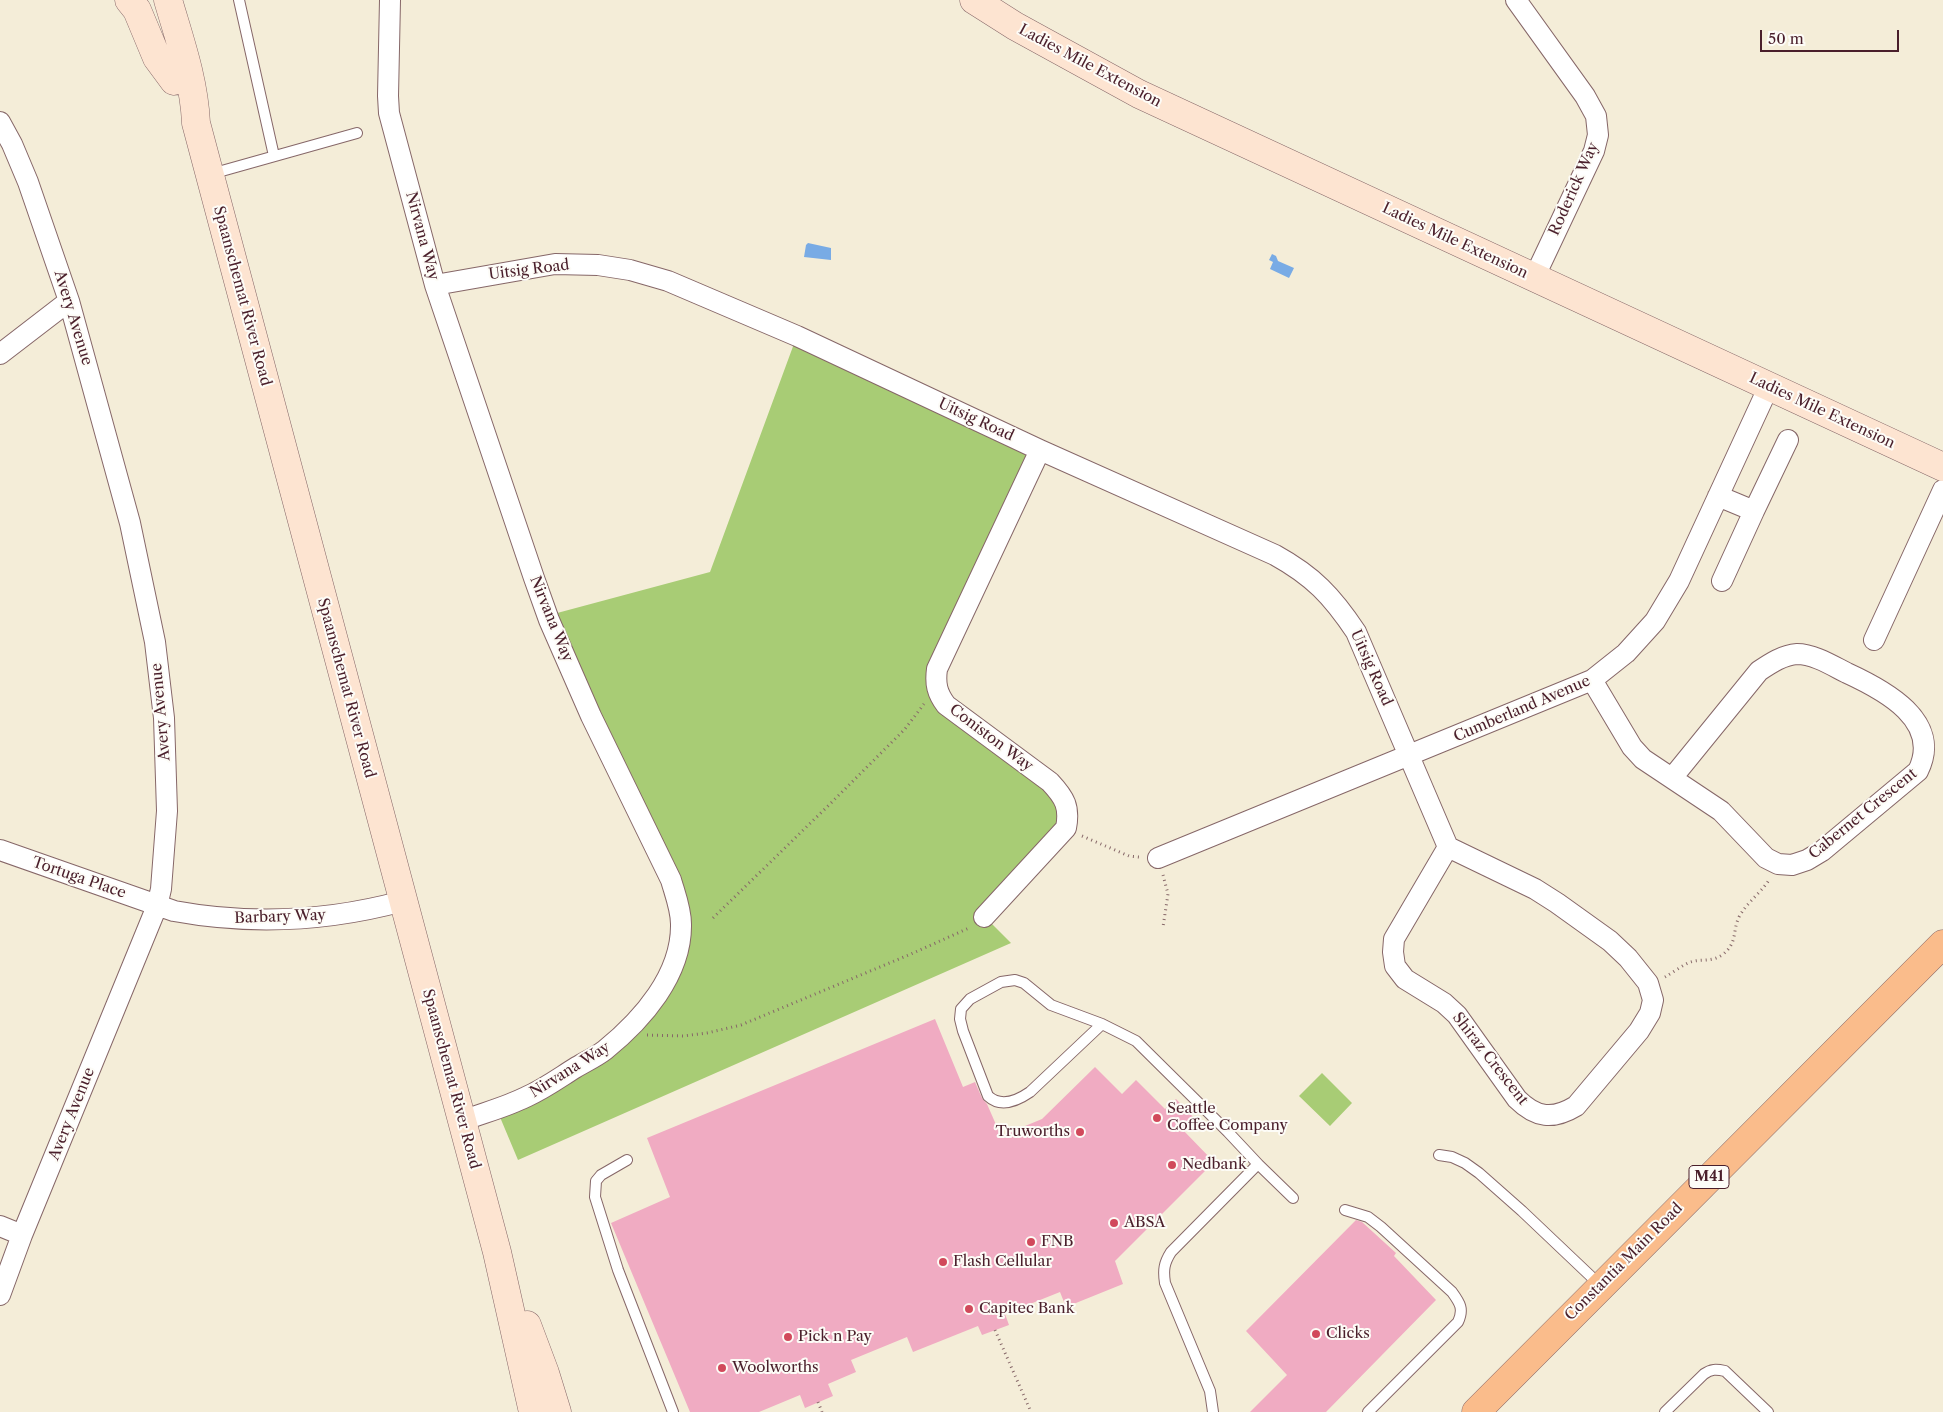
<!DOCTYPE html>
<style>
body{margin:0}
#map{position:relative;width:1943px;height:1412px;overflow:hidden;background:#f4edd8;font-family:"Libre Caslon Text",serif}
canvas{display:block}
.scale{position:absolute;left:1760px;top:30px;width:139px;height:22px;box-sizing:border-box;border:2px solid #4a1f2b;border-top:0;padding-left:6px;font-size:15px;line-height:18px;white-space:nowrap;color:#4a1f2b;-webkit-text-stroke:4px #fdfcf7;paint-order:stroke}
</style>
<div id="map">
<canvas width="1943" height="1412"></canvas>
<div class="scale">50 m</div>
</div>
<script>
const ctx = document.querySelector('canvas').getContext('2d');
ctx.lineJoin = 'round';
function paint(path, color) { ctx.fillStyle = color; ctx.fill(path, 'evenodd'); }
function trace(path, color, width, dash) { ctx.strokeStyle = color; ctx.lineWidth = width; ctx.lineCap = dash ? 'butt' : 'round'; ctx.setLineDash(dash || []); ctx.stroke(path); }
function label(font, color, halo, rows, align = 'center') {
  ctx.font = font + ' "Libre Caslon Text",serif'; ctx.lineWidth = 4; ctx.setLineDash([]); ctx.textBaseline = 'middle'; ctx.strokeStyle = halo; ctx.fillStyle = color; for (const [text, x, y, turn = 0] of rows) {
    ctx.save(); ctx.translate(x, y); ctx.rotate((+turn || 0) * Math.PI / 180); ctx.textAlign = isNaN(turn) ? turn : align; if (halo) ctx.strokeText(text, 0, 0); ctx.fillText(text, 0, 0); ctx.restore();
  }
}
paint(new Path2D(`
 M795 341 1040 450 936 688 1050 782 1068 815 984 916 1011 943 518 1160 497 1110 553 1085 653 997 679 921 546 616 710 572Z
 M1322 1073 1352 1103 1330 1126 1299 1096Z`), '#a8cc75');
paint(new Path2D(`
 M808 243 831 248V260L804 257 806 245Z
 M1272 254 1276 256 1278 261 1294 268 1289 278 1270 269 1273 262 1269 260Z`), '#78abe5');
paint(new Path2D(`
 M935 1019 963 1087 975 1082 982 1098 987 1104 1001 1136 1042 1119 1095 1067 1122 1094 1136 1080 1165 1109 1176 1099 1194 1118 1182 1129 1214 1162 1115 1261 1123 1284 1066 1307 1060 1292 1005 1314 1009 1325 982 1335 978 1326 913 1352 907 1337 851 1360 856 1372 828 1384 833 1396 805 1408 800 1395 759 1412H690L611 1223 670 1197 647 1138Z
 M1356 1220 1362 1222 1396 1253 1394 1256 1436 1300 1326 1412H1250L1287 1375 1246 1331Z`), '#f0abc2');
const lane = new Path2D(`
 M239 0 274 156
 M211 174 357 133
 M1102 1024 1030 1092C1017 1101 1001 1108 988 1096L963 1031 960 1019 961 1009 970 999 1001 982 1015 980 1024 983 1051 1005 1102 1024 1136 1041 1228 1132 1258 1164 1171 1252C1164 1263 1163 1270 1165 1283L1210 1391 1213 1412
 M1439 1155 1452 1157 1465 1163 1479 1173 1522 1211 1600 1285
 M627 1160 601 1175 596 1181 595 1197 618 1270 673 1412
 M1258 1164 1293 1198
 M1345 1210 1368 1217 1381 1227 1452 1292C1460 1303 1464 1309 1458 1322L1368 1412
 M1665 1412 1704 1374C1711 1369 1716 1369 1725 1371L1768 1412`);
const street = new Path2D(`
 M390 0 388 96 389 113 435 285 534 578 549 620 591 716 671 880C675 894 681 909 681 924 682 975 642 1020 605 1050 596 1057 585 1062 575 1068 559 1078 544 1089 526 1097 506 1107 483 1113 462 1121
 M1516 0 1585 96 1596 116 1598 135 1594 151 1534 278
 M0 122 12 144 28 182 69 301 130 523 155 642 164 718 167 811 161 889 157 906 22 1235 0 1295
 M435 285 555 264 598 265 630 270 668 281 797 336 1040 450 1275 555C1313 576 1332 596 1356 632L1448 847 1535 889 1557 903 1610 941 1628 958 1648 983 1653 1000 1650 1013 1639 1031 1576 1106C1553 1120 1536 1118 1517 1099L1457 1015 1444 1003 1405 979 1395 966 1393 952 1394 939 1448 847
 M0 354 69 301
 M1718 496 1754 511 1722 581
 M1754 511 1788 440
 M1874 640 1943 490
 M1592 680 1632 747 1643 759 1721 811 1766 858 1778 864 1792 865 1807 860 1822 851 1918 771C1943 721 1884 690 1847 673 1833 666 1814 654 1797 654 1783 655 1771 663 1759 671L1672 778
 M0 850 174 911C250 925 329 921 403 901
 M1158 858 1592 680 1626 653 1655 621 1679 581 1769 386
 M984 917 1066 828C1070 807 1065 798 1050 782L946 705C937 693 935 684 937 669L1040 450
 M0 1226 22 1235`);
const secondary = new Path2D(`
 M129 0 137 10 157 58 174 81
 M168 0C180 41 194 80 196 123L497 1252 533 1412
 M974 0 1015 26 1139 94 1943 467
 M527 1325 545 1373 557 1412`);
const primary = new Path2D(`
 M1476 1412 1943 944`);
trace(lane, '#866768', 12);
trace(street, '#866768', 22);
trace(secondary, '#866768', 29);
trace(primary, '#866768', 29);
trace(new Path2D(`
 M1082 836 1129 856 1139 857
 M1163 875 1168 894 1163 927
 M713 918 830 804 905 729 924 704
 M1665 977C1672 973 1680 967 1688 963 1699 958 1710 963 1722 955 1738 943 1732 932 1739 917 1747 902 1760 894 1769 880
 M647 1035 683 1036 707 1033 741 1025 911 954 969 928
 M995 1330 1031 1412
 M818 1402 822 1412`), '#866768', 3, [1, 4]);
trace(lane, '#fff', 10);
trace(street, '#fff', 20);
trace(secondary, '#fde4d1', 28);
trace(primary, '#fabc8b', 28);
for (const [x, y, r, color] of [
 [1157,1118,5,"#d1495b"],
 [1080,1132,5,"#d1495b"],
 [1172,1165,5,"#d1495b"],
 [1114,1223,5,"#d1495b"],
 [1031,1242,5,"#d1495b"],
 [943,1262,5,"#d1495b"],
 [969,1309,5,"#d1495b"],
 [1316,1334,5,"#d1495b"],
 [788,1337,5,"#d1495b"],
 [722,1368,5,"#d1495b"]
]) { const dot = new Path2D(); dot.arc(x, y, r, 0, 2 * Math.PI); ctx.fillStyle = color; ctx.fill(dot); trace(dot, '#fdfcf7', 2); }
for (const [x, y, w] of [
 [1709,1177,40]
]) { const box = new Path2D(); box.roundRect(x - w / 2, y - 11.5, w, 23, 4); ctx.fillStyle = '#fdfcf7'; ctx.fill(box); trace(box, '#4a1f2b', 1); }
label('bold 14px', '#4a1f2b', null, [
 ["M41",1709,1177]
]);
label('15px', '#4a1f2b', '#fdfcf7', [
 ["Ladies Mile Extension",1090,66,28],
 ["Roderick Way",1574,189,-66],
 ["Nirvana Way",422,236,75],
 ["Ladies Mile Extension",1455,241,25],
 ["Uitsig Road",529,270,-7],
 ["Spaanschemat River Road",242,296,75],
 ["Avery Avenue",73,318,73],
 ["Ladies Mile Extension",1822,411,25],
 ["Uitsig Road",976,420,25],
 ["Nirvana Way",551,619,68],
 ["Uitsig Road",1371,668,66],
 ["Spaanschemat River Road",346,688,75],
 ["Cumberland Avenue",1522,709,-23],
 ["Avery Avenue",161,712,-95],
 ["Coniston Way",991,738,37],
 ["Cabernet Crescent",1863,814,-39],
 ["Tortuga Place",79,878,19],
 ["Barbary Way",280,917,-2],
 ["Shiraz Crescent",1490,1059,52],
 ["Nirvana Way",570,1070,-32],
 ["Spaanschemat River Road",451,1079,75],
 ["Avery Avenue",72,1114,-68],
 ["Constantia Main Road",1624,1262,-45]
]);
label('15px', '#4a1f2b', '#fdfcf7', [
 ["Seattle",1167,1109],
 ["Coffee Company",1167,1126],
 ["Truworths",1070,1132,"right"],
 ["Nedbank",1182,1165],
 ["ABSA",1124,1223],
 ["FNB",1041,1242],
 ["Flash Cellular",953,1262],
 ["Capitec Bank",979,1309],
 ["Clicks",1326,1334],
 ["Pick n Pay",798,1337],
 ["Woolworths",732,1368]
], 'left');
</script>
